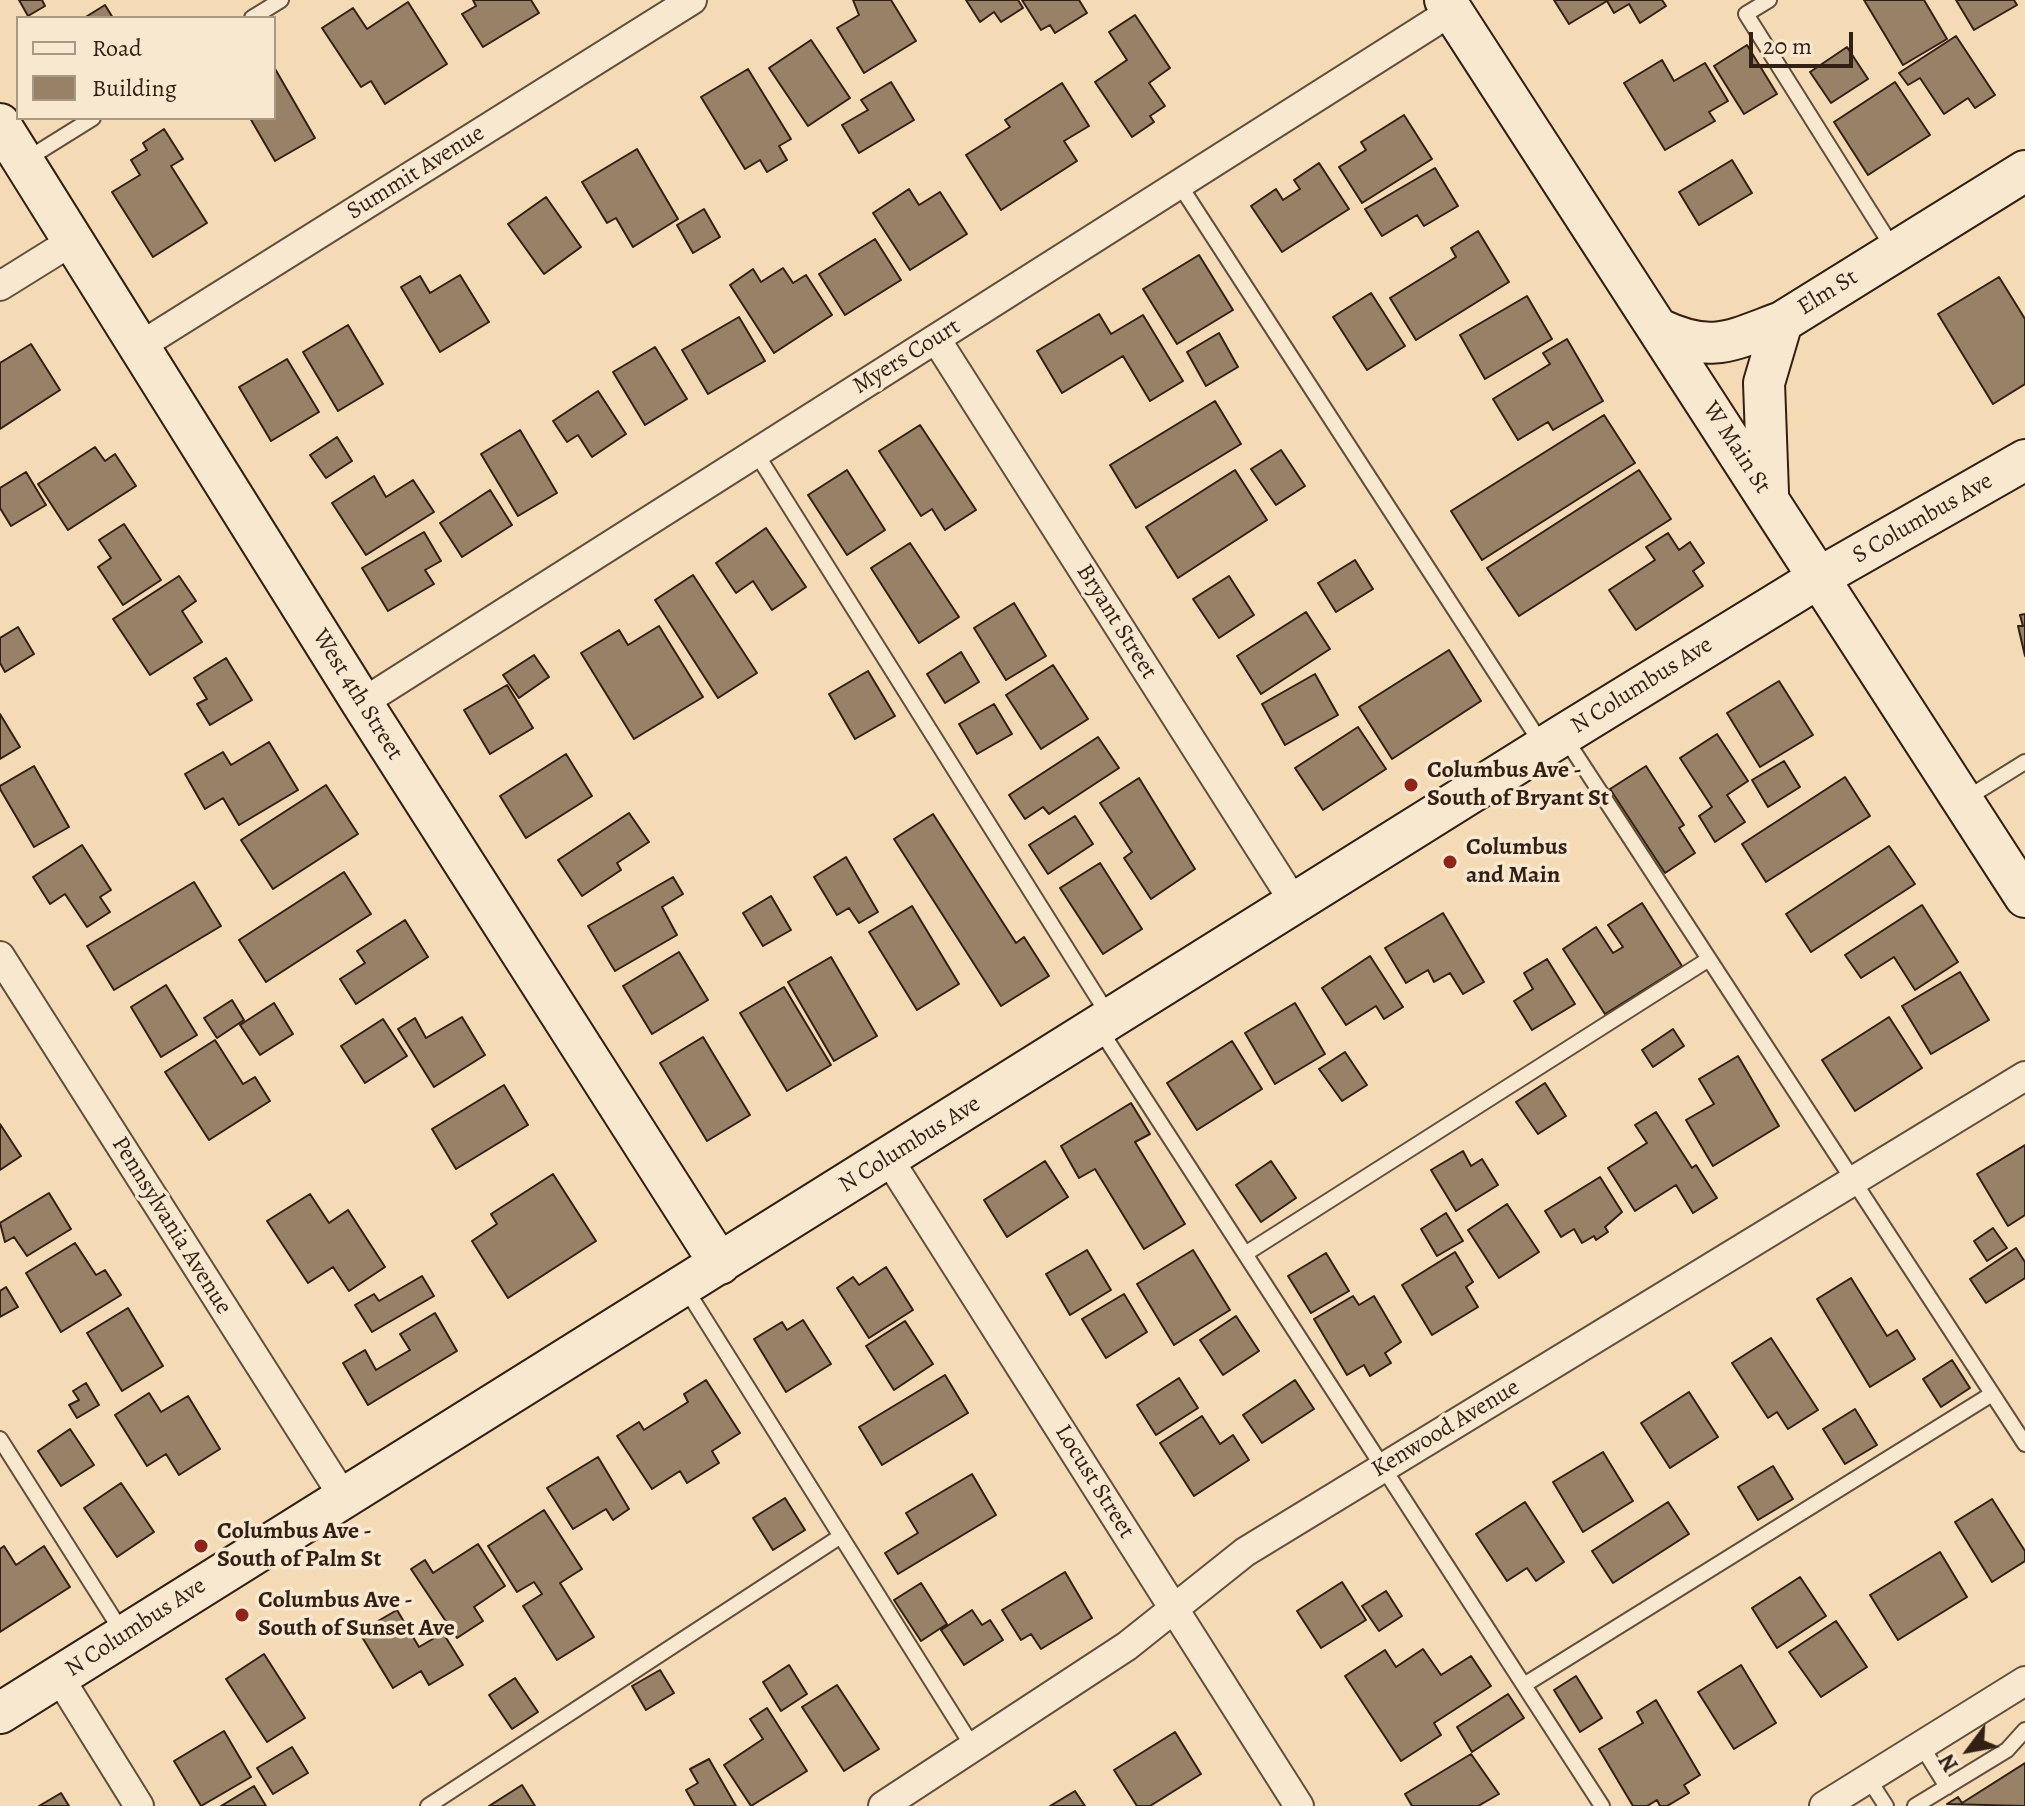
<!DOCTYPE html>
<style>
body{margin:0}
#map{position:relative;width:2025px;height:1806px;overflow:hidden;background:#f4dbb5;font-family:Alegreya,serif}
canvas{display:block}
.legend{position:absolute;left:16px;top:16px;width:260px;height:104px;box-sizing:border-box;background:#f8e8cf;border:2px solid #a99884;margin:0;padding:10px 14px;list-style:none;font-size:24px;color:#331f13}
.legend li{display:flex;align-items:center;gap:16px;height:40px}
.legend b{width:40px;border:2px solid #a99884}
.north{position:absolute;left:1929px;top:1710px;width:80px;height:80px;-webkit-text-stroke:6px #f8e8cf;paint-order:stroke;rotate:238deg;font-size:22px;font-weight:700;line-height:32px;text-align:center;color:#331f13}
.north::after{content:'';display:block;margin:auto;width:28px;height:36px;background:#331f13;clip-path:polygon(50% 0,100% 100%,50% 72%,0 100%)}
.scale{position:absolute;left:1749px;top:32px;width:104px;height:36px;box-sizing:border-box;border:4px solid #331f13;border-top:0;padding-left:10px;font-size:24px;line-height:28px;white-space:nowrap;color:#331f13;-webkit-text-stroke:6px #f8e8cf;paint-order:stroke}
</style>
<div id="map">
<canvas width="2025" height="1806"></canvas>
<ul class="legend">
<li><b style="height:10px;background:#f8e8cf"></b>Road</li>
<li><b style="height:22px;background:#978167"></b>Building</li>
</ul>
<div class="north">N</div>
<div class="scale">20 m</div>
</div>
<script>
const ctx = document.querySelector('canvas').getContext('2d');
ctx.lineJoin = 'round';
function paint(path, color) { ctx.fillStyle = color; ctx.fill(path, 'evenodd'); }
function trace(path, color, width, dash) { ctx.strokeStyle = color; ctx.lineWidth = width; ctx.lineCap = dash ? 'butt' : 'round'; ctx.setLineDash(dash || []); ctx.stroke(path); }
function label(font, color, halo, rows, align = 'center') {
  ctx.font = font + ' Alegreya,serif'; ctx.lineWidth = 7; ctx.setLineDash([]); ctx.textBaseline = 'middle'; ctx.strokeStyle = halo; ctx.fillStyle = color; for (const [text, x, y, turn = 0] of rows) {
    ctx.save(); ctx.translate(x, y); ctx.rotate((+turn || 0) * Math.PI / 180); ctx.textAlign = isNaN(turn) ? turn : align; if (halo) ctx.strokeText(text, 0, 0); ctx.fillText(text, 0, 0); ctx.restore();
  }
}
const building = new Path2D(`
 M19 0H42L45 6 28 16Z
 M473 0H531L539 13 483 47 462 14 476 6Z
 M891 0 916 41 864 73 837 28 859 15 853 0Z
 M966 0H1018L1023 8 1001 22 994 12 980 22Z
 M1022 0H1079L1087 13 1055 33 1050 25 1041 30Z
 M1554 0H1662L1666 6 1640 23 1629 4 1614 13 1607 1 1569 24Z
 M1864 0H1924L1947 39 1903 65Z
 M1956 0H2014L2017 5 1974 30Z
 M408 2 447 64 385 104 371 81 361 87 322 28 353 8 367 29Z
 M105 5 113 18H84Z
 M1135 15 1170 68 1149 83 1165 106 1150 116 1154 122 1132 137 1095 82 1127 60 1109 32Z
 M1956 36 1995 95 1975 108 1968 98 1944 114 1920 78 1908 85 1899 73Z
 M811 40 850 98 808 126 769 68Z
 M1747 45 1777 94 1744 114 1714 66Z
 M1847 47 1868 79 1831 103 1810 72Z
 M1662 60 1674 81 1705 63 1728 101 1709 112 1715 121 1665 150 1624 83Z
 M274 67 315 138 275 161 250 118H274Z
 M748 69 791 139 779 146 787 160 767 172 760 160 745 169 701 97Z
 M891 82 914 120 859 153 842 125 868 110 861 100Z
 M1895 82 1930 135 1868 175 1834 122Z
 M1062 83 1089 126 1064 141 1077 161 1001 210 966 155 1010 127 1005 120Z
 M1404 115 1432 159 1362 203 1339 167 1366 150 1361 142Z
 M164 129 183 159 171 166 207 223 153 257 112 192 140 175 131 160 147 150 143 143Z
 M637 149 678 219 633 247 616 218 607 223 582 182Z
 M1732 160 1752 193 1699 225 1679 192Z
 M1319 163 1349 209 1282 252 1251 206 1276 189 1283 200 1300 189 1294 180Z
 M1435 168 1458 206 1424 226 1417 215 1382 236 1365 209Z
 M909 189 919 205 940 192 967 234 910 270 873 213Z
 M546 197 581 247 544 274 508 224Z
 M704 209 720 237 693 253 677 225Z
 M1478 231 1509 282 1416 340 1390 298 1456 257 1451 248Z
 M875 239 901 280 845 315 819 274Z
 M1199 255 1233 310 1177 344 1143 289Z
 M783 268 793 283 806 275 832 315 774 353 730 285 753 269 761 282Z
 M460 275 489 322 440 352 401 287 420 276 430 293Z
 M1999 277 2025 319V384L1993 404 1938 314Z
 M1371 293 1405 346 1367 370 1333 317Z
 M1527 296 1552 339 1485 379 1460 335Z
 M1099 314 1111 334 1143 315 1183 381 1150 401 1123 356 1062 393 1037 351Z
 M739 317 765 361 708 394 682 350Z
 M348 325 383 384 338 411 303 352Z
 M1219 333 1238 367 1206 386 1187 352Z
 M1567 339 1603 401 1553 430 1548 422 1518 440 1493 399 1550 364 1543 353Z
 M31 344 60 390 0 429V363Z
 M655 347 687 399 645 425 613 372Z
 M287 359 319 412 271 441 239 387Z
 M598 391 626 434 592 457 578 435 567 442 553 421Z
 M1215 401 1241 444 1136 508 1110 465Z
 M1604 415 1635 463 1482 560 1451 511Z
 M920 425 976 510 945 530 932 509 921 516 879 451Z
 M520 430 557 493 518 516 481 454Z
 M337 437 352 461 326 478 310 455Z
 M95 447 105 461 115 454 136 486 68 530 38 484Z
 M1281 450 1305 486 1276 505 1251 469Z
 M847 470 885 530 847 555 808 495Z
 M1235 470 1267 520 1178 578 1146 527Z
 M1639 470 1671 519 1519 616 1487 568Z
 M26 472 46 505 11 526 0 508V488Z
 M374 476 386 497 413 480 434 512 366 555 332 503Z
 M490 490 512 525 462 557 440 523Z
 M124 524 161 580 123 605 98 567 111 558 99 540Z
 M766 528 806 587 772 610 753 581 736 593 716 563Z
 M424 532 441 561 425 570 434 584 388 611 362 568Z
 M1668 533 1679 550 1690 542 1704 563 1693 571 1703 586 1636 630 1609 590 1655 560 1646 547Z
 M910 543 959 617 919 643 871 568Z
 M1355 560 1373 589 1336 612 1318 583Z
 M693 575 757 673 718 698 655 600Z
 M179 576 196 601 182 611 202 642 150 675 113 619Z
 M1229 576 1254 615 1219 638 1193 599Z
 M1014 603 1046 656 1006 680 974 628Z
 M1306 612 1330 649 1261 694 1237 656Z
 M2025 614V656L2018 626H2023L2020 615Z
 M659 626 703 697 634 739 581 653 619 630 628 645Z
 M18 627 34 654 5 672 0 663V638Z
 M1449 650 1481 701 1392 759 1359 707Z
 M961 652 979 682 945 703 927 674Z
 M534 655 549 677 519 698 503 675Z
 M226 658 252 700 210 725 197 704 207 699 194 678Z
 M1053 665 1088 719 1041 749 1006 695Z
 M868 671 895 716 855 739 829 694Z
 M1315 674 1338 715 1285 745 1262 704Z
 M1779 681 1813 735 1760 767 1727 713Z
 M507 685 533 728 490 754 464 710Z
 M994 704 1012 734 977 754 959 724Z
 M0 714 20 747 0 759Z
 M1358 727 1386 769 1323 810 1295 768Z
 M1717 734 1748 781 1727 795 1745 822 1715 842 1699 816 1712 807 1680 758Z
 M1098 737 1119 768 1049 814 1043 807 1025 819 1009 795Z
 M269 742 298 790 239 825 223 798 205 809 185 774 223 752 231 765Z
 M566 754 592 796 526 838 500 796Z
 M1784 761 1800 787 1768 807 1752 780Z
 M34 766 69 827 34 847 0 789V786Z
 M1646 766 1684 825 1679 828 1695 853 1665 873 1610 789Z
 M1845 777 1870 816 1766 882 1742 844Z
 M1139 778 1195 869 1151 899 1124 858 1132 852 1100 803Z
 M326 785 358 834 273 889 241 840Z
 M629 813 649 842 617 863 621 870 582 896 558 860Z
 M933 814 1016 943 1024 937 1049 976 1001 1006 894 839Z
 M1075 816 1093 844 1048 874 1029 845Z
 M82 845 111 890 100 897 110 912 87 927 65 894 50 904 33 877Z
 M1889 846 1915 884 1811 952 1786 914Z
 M846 857 878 912 859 923 849 908 837 915 814 877Z
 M1100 863 1142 929 1103 954 1060 888Z
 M344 872 371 914 266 982 239 940Z
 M673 877 683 894 662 907 677 935 615 971 588 926Z
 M194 882 221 926 114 990 87 946Z
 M771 896 791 930 763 946 743 913Z
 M1642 903 1682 966 1605 1014 1563 949 1596 927 1613 953 1623 947 1608 925Z
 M1922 905 1958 962 1915 990 1894 957 1861 978 1845 955Z
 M912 906 959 984 917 1010 869 932Z
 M1443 913 1484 982 1463 994 1450 973 1434 982 1428 970 1406 983 1385 948Z
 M405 920 428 957 356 1004 340 979 365 963 357 951Z
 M679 952 708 1000 652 1034 623 986Z
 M1370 956 1403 1007 1384 1019 1376 1006 1346 1025 1322 988Z
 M831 957 877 1036 834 1061 788 982Z
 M1547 959 1575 1004 1532 1030 1514 1001 1533 989 1524 973Z
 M1960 972 1989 1020 1931 1054 1902 1006Z
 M166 985 197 1035 161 1057 131 1007Z
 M784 987 831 1065 787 1091 740 1013Z
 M232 1000 244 1020 217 1038 204 1018Z
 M274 1003 293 1034 260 1055 240 1025Z
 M1295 1003 1325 1054 1275 1084 1245 1033Z
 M462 1017 485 1055 434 1087 398 1029 415 1018 426 1038Z
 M1889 1017 1922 1068 1855 1111 1822 1060Z
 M383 1019 407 1056 365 1083 341 1046Z
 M1673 1029 1684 1046 1653 1067 1642 1050Z
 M703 1037 750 1115 707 1141 660 1063Z
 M215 1040 243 1084 255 1077 270 1101 209 1140 165 1072Z
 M1232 1041 1262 1089 1197 1130 1167 1083Z
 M1345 1052 1367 1085 1342 1101 1319 1069Z
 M1738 1056 1779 1126 1713 1166 1686 1120 1714 1104 1699 1079Z
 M1545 1083 1566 1116 1538 1134 1516 1102Z
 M504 1085 528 1125 456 1169 432 1129Z
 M1131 1103 1150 1134 1135 1142 1185 1224 1144 1249 1095 1169 1079 1178 1061 1146Z
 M1656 1112 1692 1168 1696 1165 1717 1198 1693 1213 1676 1185 1635 1211 1608 1168 1647 1143 1635 1125Z
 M0 1124 21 1156 0 1170Z
 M2025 1145V1215L2008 1226 1977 1174Z
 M1463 1151 1471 1166 1482 1159 1498 1185 1456 1211 1431 1170Z
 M1045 1161 1068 1197 1007 1237 984 1200Z
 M1271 1161 1296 1198 1261 1222 1236 1185Z
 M553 1174 596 1241 508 1298 472 1241 497 1224 491 1214Z
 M1600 1177 1622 1212 1605 1227 1608 1232 1596 1240 1594 1236 1582 1243 1574 1229 1561 1237 1545 1211Z
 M49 1193 71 1229 27 1256 14 1237 5 1242 0 1223Z
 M310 1194 329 1223 348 1210 385 1267 349 1291 333 1267 308 1283 267 1221Z
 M1507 1204 1539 1252 1499 1278 1468 1230Z
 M1446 1213 1463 1241 1437 1256 1421 1229Z
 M1993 1228 2007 1248 1987 1261 1974 1241Z
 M75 1243 96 1275 105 1270 121 1295 61 1332 26 1273Z
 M2016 1248 2025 1262V1278L1986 1303 1970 1279Z
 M1087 1250 1111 1290 1070 1315 1046 1274Z
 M1193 1250 1230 1310 1174 1345 1137 1284Z
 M1455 1252 1473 1282 1466 1287 1478 1307 1432 1335 1402 1285Z
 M1326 1253 1349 1291 1311 1313 1288 1276Z
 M886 1267 913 1310 869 1338 837 1288 853 1277 859 1285Z
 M422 1276 434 1296 372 1332 355 1305 374 1294 379 1301Z
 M1851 1278 1887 1336 1897 1330 1915 1359 1870 1387 1817 1299Z
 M6 1287 18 1307 0 1317V1291Z
 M1124 1294 1147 1332 1106 1358 1082 1319Z
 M1353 1296 1359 1305 1374 1296 1401 1342 1385 1353 1391 1363 1370 1376 1364 1365 1347 1375 1314 1319Z
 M128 1308 163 1366 122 1391 87 1333Z
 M435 1313 457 1351 368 1405 343 1363 365 1350 376 1370 410 1350 400 1334Z
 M1236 1316 1259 1351 1223 1375 1200 1340Z
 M803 1320 831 1364 786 1392 754 1339 782 1322 787 1330Z
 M905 1321 933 1364 894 1390 866 1346Z
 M1771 1338 1818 1410 1788 1429 1777 1412 1768 1418 1732 1363Z
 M1952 1360 1970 1388 1941 1407 1923 1379Z
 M945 1375 968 1413 882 1465 859 1427Z
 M1179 1378 1198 1408 1156 1435 1137 1405Z
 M706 1380 740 1433 712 1451 719 1463 687 1483 680 1471 652 1489 617 1436 639 1422 644 1430 688 1402 684 1394Z
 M1295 1380 1314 1409 1262 1443 1243 1415Z
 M86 1383 99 1405 77 1418 69 1405 79 1400 73 1391Z
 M1689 1392 1718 1437 1670 1468 1641 1423Z
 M149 1393 161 1412 188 1396 220 1449 179 1475 166 1454 147 1466 115 1415Z
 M1855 1409 1877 1445 1845 1464 1823 1429Z
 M1202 1416 1220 1444 1233 1435 1249 1460 1194 1496 1160 1443Z
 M70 1429 94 1465 61 1486 38 1451Z
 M1603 1452 1633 1501 1583 1532 1553 1482Z
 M598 1457 629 1509 613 1520 606 1509 573 1529 547 1488Z
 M1773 1466 1793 1499 1758 1520 1738 1487Z
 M972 1474 996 1515 898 1574 885 1553 918 1533 906 1513Z
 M121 1483 154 1532 117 1557 84 1508Z
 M785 1498 805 1530 773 1550 753 1518Z
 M1992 1499 2025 1551V1561L1992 1582 1955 1522Z
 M1525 1502 1564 1562 1536 1581 1527 1568 1507 1581 1476 1534Z
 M1668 1502 1689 1534 1613 1583 1592 1551Z
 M544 1510 582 1569 560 1583 594 1637 557 1660 523 1606 542 1594 534 1582 517 1592 488 1546Z
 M478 1544 505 1586 474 1607 483 1621 457 1638 411 1569 425 1560 433 1573Z
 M4 1546 16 1565 44 1546 70 1587 0 1632V1549Z
 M1940 1552 1967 1597 1898 1640 1870 1595Z
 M1065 1572 1092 1618 1041 1649 1031 1634 1021 1640 1002 1610Z
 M1800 1577 1826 1616 1777 1648 1752 1608Z
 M1342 1582 1366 1620 1321 1648 1297 1611Z
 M921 1583 947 1624 921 1641 894 1600Z
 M1386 1591 1402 1616 1379 1631 1362 1606Z
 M397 1610 419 1647 443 1633 463 1665 429 1685 421 1671 393 1688 359 1632Z
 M972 1610 982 1625 990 1620 1003 1640 964 1665 941 1630Z
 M1836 1621 1867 1667 1821 1697 1789 1652Z
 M1423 1649 1441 1675 1471 1656 1491 1686 1434 1723 1441 1735 1401 1761 1345 1676 1385 1650 1396 1667Z
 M264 1654 305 1718 267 1742 226 1679Z
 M789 1665 807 1694 781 1711 763 1682Z
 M1741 1665 1776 1723 1734 1749 1698 1692Z
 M660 1670 674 1693 646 1710 632 1686Z
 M1576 1676 1602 1718 1580 1732 1554 1690Z
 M515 1678 538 1712 512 1729 489 1695Z
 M837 1685 879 1749 844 1771 802 1707Z
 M1508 1694 1524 1718 1472 1752 1457 1727Z
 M1656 1700 1700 1775 1684 1785 1689 1793 1667 1806H1660L1657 1800 1647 1806H1633L1599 1749 1643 1723 1637 1712Z
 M767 1708 807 1771 751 1806 724 1765 763 1739 750 1719Z
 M224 1731 251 1777 201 1806 174 1761Z
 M1175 1732 1201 1774 1150 1806H1137L1114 1770Z
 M292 1747 308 1773 273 1794 257 1768Z
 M1471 1754 1499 1794 1478 1806H1412L1405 1794Z
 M709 1759 736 1806H695L686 1790 698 1783 690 1769Z
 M2025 1763V1806L1947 1804 1958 1797 1962 1803Z
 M522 1785 535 1806H489Z
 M254 1786 266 1806H221Z
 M1075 1791 1085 1806H1050Z
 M61 1793 69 1806H39Z`);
paint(building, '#978167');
trace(building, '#331f13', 2);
const lane = new Path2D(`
 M1769 0 1746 14 1893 248
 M252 18 281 0
 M24 161 93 118
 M1179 184 1543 746
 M756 453 1109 1016
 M1565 738 2025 1444
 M1964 800 2025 762
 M1099 1028 1602 1806
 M1245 1254 1709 959
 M684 1286 973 1747
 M0 1439 124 1635
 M1524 1685 1992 1394
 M1921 1745 1947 1787
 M1868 1778 1886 1806
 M428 1806 841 1536
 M1915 1806 2007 1750 2025 1730`);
const street = new Path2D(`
 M0 286 74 240
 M936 339 1296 905
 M140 346 692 0
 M362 703 1452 11
 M0 956 343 1496
 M888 1158 1299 1806
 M59 1677 139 1806
 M883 1806 1127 1646 1245 1552 2025 1076
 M1824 1806 2025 1681`);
const secondary = new Path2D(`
 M1445 0 2025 897
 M0 124 362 703 720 1264
 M1659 329C1712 354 1730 341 1782 322
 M1768 493 1764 383 1782 322 2025 171
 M0 1713 1563 735 1820 577 2025 460`);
trace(lane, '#634e3c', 18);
trace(street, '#634e3c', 32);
trace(secondary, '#331f13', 44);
trace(lane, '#f8e8cf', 14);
trace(street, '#f8e8cf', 28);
trace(secondary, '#f8e8cf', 40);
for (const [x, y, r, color] of [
 [1411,785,8,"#8f2418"],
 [1450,862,8,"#8f2418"],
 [201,1546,8,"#8f2418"],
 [242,1615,8,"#8f2418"]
]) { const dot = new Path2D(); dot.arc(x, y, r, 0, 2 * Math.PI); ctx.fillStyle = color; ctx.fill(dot); trace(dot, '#f8e8cf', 3); }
label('24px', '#331f13', '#f8e8cf', [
 ["Summit Avenue",416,173,-32],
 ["Elm St",1828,293,-32],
 ["Myers Court",907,357,-32],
 ["W Main St",1736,448,57],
 ["S Columbus Ave",1923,519,-30],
 ["Bryant Street",1116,622,58],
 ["N Columbus Ave",1642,686,-32],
 ["West 4th Street",357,695,58],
 ["N Columbus Ave",910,1145,-32],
 ["Pennsylvania Avenue",171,1226,58],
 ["Kenwood Avenue",1446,1429,-31],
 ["Locust Street",1094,1482,58],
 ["N Columbus Ave",136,1628,-33]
]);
label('bold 24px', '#331f13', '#f8e8cf', [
 ["Columbus Ave -",1427,771],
 ["South of Bryant St",1427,799],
 ["Columbus",1466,848],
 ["and Main",1466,876],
 ["Columbus Ave -",217,1532],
 ["South of Palm St",217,1560],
 ["Columbus Ave -",258,1601],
 ["South of Sunset Ave",258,1629]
], 'left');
</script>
